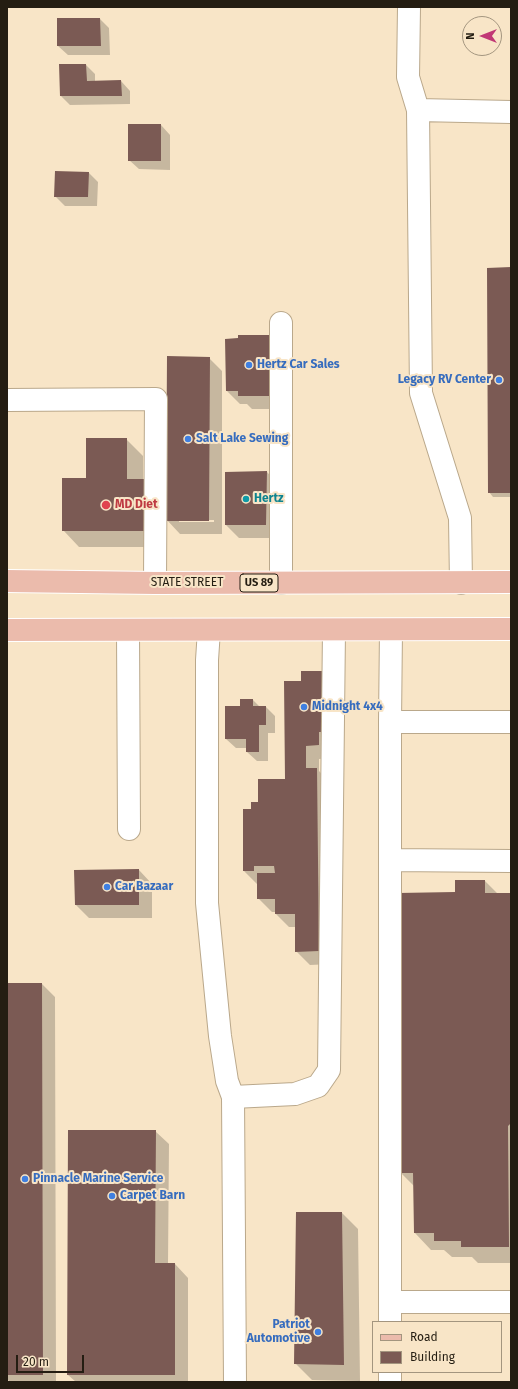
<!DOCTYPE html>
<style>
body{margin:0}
#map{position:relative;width:518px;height:1389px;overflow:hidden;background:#f8e5c7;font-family:"Fira Sans",sans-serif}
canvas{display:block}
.frame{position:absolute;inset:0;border:8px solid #241d12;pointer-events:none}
.legend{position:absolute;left:372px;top:1321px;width:130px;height:52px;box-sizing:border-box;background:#f8e5c7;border:1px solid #a3957f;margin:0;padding:5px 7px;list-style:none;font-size:12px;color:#241d12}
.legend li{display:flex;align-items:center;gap:8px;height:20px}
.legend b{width:20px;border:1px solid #a3957f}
.north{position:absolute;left:462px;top:16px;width:40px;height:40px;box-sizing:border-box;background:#f8e5c7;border:1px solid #a3957f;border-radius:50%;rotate:270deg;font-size:11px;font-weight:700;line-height:16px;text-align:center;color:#241d12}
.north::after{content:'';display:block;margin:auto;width:14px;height:18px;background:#c13875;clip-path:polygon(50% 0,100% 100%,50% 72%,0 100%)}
.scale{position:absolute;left:16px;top:1355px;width:68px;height:18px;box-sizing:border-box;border:2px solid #241d12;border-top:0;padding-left:5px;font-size:12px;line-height:14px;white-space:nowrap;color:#241d12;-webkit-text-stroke:3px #f8e5c7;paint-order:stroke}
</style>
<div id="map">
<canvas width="518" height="1389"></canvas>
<div class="frame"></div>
<ul class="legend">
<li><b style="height:5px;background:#ebbbac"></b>Road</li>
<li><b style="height:11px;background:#7b5a54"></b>Building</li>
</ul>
<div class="north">N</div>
<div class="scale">20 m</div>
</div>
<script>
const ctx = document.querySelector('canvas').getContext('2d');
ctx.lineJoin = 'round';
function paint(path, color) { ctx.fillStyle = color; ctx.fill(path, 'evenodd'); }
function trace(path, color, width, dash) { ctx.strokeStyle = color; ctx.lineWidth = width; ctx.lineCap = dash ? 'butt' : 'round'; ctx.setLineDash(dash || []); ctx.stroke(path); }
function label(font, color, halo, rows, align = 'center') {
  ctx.font = font + ' "Fira Sans",sans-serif'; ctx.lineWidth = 4; ctx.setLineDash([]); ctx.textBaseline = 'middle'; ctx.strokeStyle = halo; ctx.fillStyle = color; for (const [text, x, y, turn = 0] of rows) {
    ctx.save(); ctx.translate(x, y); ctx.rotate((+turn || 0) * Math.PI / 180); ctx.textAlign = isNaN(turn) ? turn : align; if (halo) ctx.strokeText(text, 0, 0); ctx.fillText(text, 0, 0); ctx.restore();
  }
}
paint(new Path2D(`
 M100 19 109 28 110 55H68L58 46Z
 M60 65H86L95 74V81H121L130 91V104L70 105 61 96Z
 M161 125 170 135V170L139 169 129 160Z
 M89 173 98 182 97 206H65L55 196Z
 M511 268V497H493L489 492Z
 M226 340 285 409H252L247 404H240L227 391Z
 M209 358 222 371V534H180L166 519V547H79L63 530 87 479 126 439 143 456V480H149ZM179 520H214V522H179Z
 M267 472 280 486 279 538H239L226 525Z
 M302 672 332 758 319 759V771L330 782 332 964 310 965 296 951V927H289L276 914V912H272L258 898 257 884 244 871 252 810 286 780 302 682Z
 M253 700 260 707H266L275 716V733H268V761H257L247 752V748H236L226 739 241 707Z
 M139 870 152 884V918H89L76 905Z
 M485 881 498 894H511V1263H478L472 1257H452L444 1250H431L415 1233 414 1186 401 1173 456 893Z
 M7 984H42L55 997 56 1382H10L7 1379Z
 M155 1131 169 1144 168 1264H175L188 1278V1382H76L68 1375Z
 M342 1213 358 1229 360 1381 312 1380 295 1363Z`), '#0003');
paint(new Path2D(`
 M57 18H100L101 46H57Z
 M59 64H86L87 81 121 80 122 96H60Z
 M128 124H161V161H128Z
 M55 171 89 172 88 197H54Z
 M511 267V493H488L487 268Z
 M238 335H271L272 396H238V391H226L225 339 238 338Z
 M167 356 210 357 209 521H166Z
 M86 438H127V479H150V531H62V478H86Z
 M267 471 266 525H225V472Z
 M301 671H324V732H319V745L306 746V768H317L319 951 295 952V914H275V899H257V873H275L274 866H254V871H243V809H251V802H258V779H285L284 681H301Z
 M240 699H253V706H266V725H259V752H246V739H225V706H240Z
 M139 869V905H75L74 870Z
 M455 880H485V893H511V1123L508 1126 509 1247H461V1241H434V1233H414L413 1173H400L398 893 455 892Z
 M7 983H42L43 1375H7Z
 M68 1130H156L155 1263H175V1375H67Z
 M296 1212H342L344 1365 294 1364Z`), '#7b5a54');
const minor = new Path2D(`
 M409 7 408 77 418 110
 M7 400 156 399 155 583
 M281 583V323
 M461 583 460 518 421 393 418 110 511 112
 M128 630 129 829
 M209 630 207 660V903L220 1036 227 1081 233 1097
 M390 722 391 630
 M390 860 511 861
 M390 1302H511
 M390 1322V722H511
 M390 1372V1382
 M235 1382 233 1097 295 1094 318 1086 329 1070 334 630`);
const major = new Path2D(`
 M7 581 155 583 511 582
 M7 630 511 629`);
trace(minor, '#baa88b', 24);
trace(major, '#fff', 24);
trace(minor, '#fff', 22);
trace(major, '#ebbbac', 22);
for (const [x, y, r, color] of [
 [249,365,4,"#3f7fe0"],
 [499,380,4,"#3f7fe0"],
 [188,439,4,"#3f7fe0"],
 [246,499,4,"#0f9aa8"],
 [106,505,5,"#e0444e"],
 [304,707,4,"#3f7fe0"],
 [107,887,4,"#3f7fe0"],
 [25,1179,4,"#3f7fe0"],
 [112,1196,4,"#3f7fe0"],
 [318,1332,4,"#3f7fe0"]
]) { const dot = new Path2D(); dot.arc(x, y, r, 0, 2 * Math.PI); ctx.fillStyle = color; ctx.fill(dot); trace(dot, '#f8e5c7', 1.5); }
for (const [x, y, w] of [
 [259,583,38]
]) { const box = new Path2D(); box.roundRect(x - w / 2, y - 9, w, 18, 3); ctx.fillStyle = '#f8e5c7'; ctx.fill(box); trace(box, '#241d12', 1); }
label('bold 11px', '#241d12', null, [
 ["US 89",259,583]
]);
label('bold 12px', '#366cbe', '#f8e5c7', [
 ["Hertz Car Sales",257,365],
 ["Legacy RV Center",491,380,"right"],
 ["Salt Lake Sewing",196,439],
 ["Midnight 4x4",312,707],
 ["Car Bazaar",115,887],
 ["Pinnacle Marine Service",33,1179],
 ["Carpet Barn",120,1196],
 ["Patriot",310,1325,"right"],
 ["Automotive",310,1339,"right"]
], 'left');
label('bold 12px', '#0d838f', '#f8e5c7', [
 ["Hertz",254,499]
], 'left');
label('bold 12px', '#be3a42', '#f8e5c7', [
 ["MD Diet",115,505]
], 'left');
label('12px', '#241d12', '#f8e5c7', [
 ["STATE STREET",187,583]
]);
</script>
